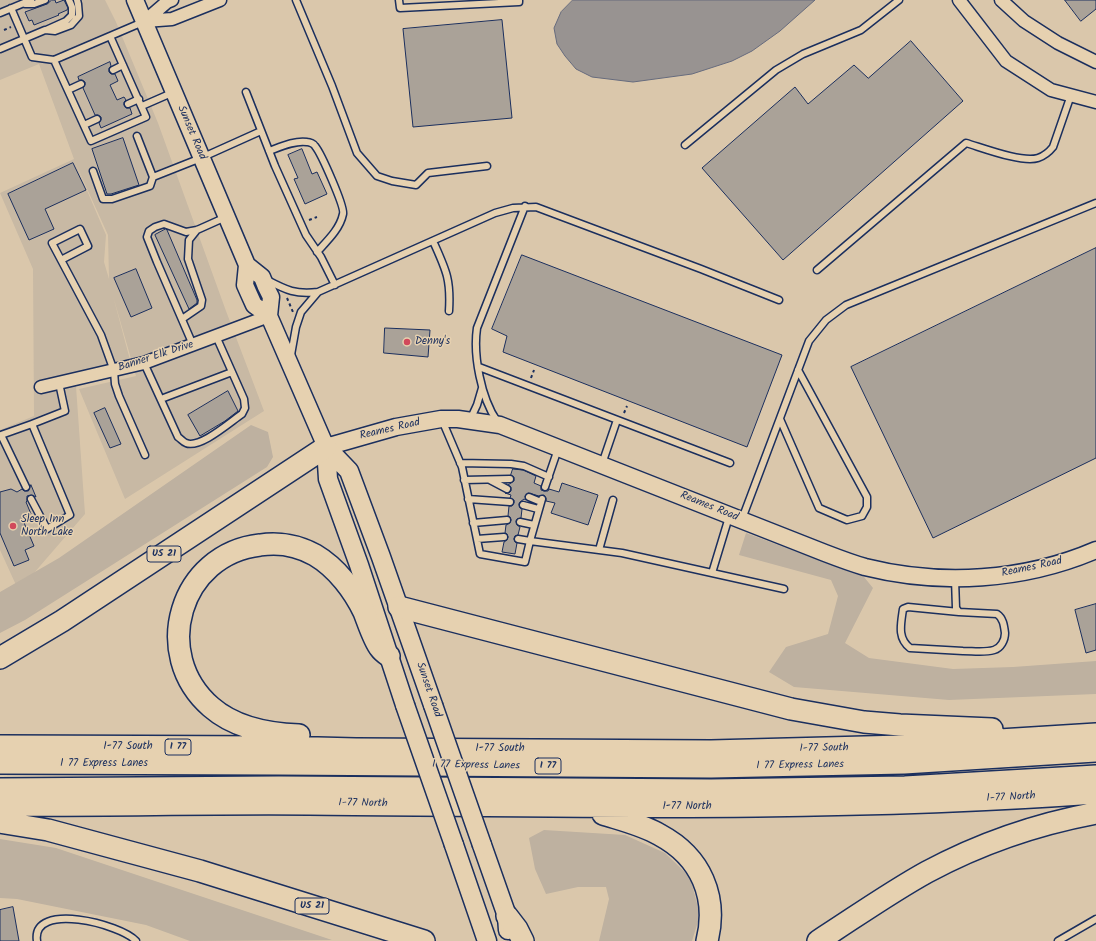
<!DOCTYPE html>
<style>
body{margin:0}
canvas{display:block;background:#dac7ab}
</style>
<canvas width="1096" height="941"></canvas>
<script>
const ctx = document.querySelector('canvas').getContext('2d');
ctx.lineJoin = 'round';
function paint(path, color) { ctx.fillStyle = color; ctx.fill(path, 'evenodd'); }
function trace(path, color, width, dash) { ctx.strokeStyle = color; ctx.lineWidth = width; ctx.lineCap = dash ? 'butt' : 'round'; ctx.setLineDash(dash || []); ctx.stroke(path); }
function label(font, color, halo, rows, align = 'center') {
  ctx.font = font + ' Kalam,sans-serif'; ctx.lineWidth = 3; ctx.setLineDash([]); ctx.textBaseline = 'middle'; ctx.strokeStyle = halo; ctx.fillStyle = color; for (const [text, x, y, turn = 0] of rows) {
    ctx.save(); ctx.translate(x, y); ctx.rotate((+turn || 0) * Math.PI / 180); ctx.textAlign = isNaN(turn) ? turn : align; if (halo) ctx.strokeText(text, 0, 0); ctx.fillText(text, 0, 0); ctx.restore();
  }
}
paint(new Path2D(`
 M0 0H105L116 22 158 123 226 311 264 411 125 499 79 389 136 376 113 296 130 360 75 372 85 514 34 573 16 585 0 550V430L34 416 33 269 0 193 74 159 39 64 0 80ZM74 160 108 235 109 279 104 262 106 235Z`), '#c8b9a4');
paint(new Path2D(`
 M251 425 268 432 273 457 267 467 25 620 0 633V592L59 558Z
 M746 533 864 577 873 588 845 643 869 658 953 669 1013 667 1096 661V694L949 700 794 687 769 672 786 647 828 634 838 596 831 580 739 555Z
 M544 830 625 835 665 853 690 877 700 915 692 941H599L609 899 606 887H578L546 894 535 869 529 838Z
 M0 839 56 848 332 940 190 941 146 925 17 899 0 898Z`), '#beb1a0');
const water = new Path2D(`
 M573 0H815L780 31 752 51 732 61 692 74 633 82 592 77 576 69 565 56 557 44 554 28 561 12Z`);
paint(water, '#989391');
trace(water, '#666b7d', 1);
const building = new Path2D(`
 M52 0H55L56 3 64 0 68 8 67 10 58 14 59 15 34 25 32 20 29 21 25 12 47 4Z
 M1065 0H1096V9L1081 21Z
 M502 20 512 118 413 127 403 29Z
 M911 41 963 101 783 260 702 168 795 87 808 104 854 65 868 78Z
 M110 62 111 66 109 68V72L111 74H115L118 81 110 85 117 100 124 97 126 100 124 102V105L126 108H130L132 114 101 128 99 123 101 120V117L98 115H95L83 88 85 85V82L82 80H79L78 77Z
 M123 138 139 185 111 194H107L92 149Z
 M302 149 312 174 317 172 327 194 305 204 294 179 298 178 288 155Z
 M73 163 86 190 45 209 54 229 29 240 8 194Z
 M166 229 167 230 197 300V303L189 309 155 235Z
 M1096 248V458L933 538 851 367Z
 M522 255 782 355 747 447 503 352 507 336 492 329Z
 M136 269 152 308 131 317 114 278Z
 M385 328 430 330 428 357 384 353Z
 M228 391 238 411 225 421 200 436 188 415Z
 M105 408 121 444 110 448 94 413Z
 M513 469 523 470 536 476 534 483 541 486V490L544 491H548L549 489 559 492 562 483 598 495 588 525 551 513 555 503 546 501V498L544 495 539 496 528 493 525 496 526 500 524 499 520 502 519 504 520 508 522 509 521 518 517 519 516 521 517 525 520 527 518 535 515 536 514 539 515 542 517 543 515 554 502 552 504 542 507 540 508 537 507 534 505 533 506 525 510 523 511 520 510 517 508 516 509 506H512L514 503V500L510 498 511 495 505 493H509L511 491V487L508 485 514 481V477L511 475Z
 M31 485 36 497 32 495 27 496V501L26 502 31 514 22 518 34 546 25 550 29 560 14 566 0 533V492L11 489 17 492 22 489 24 491H28Z
 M1096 604V650L1086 653 1075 610Z
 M13 907 19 941H0V910Z`);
paint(building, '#aaa298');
trace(building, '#1b2f5e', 1);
const service = new Path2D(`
 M296 0 332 86 357 153 377 176 392 181 416 185 428 173 487 166
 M399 0 400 8 519 2V0
 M25 4H34L45 0
 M11 8 32 57 54 60
 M0 13 31 0
 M46 30 66 21 72 15V7L69 0
 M110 36 146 117 91 141 54 60 143 22
 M0 49 45 30 55 31 71 25 79 16 78 4 77 0
 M113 70 123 65
 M68 90 81 84
 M246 92 275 166 306 235 321 257 335 285
 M128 104 139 99
 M142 106 174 92
 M84 125 97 119
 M137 136 153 177 201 158 261 131
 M685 145 776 70 803 54 861 30 899 0
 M269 151C280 147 295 140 307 142 310 142 314 144 315 146 321 153 345 207 343 214 340 229 327 241 317 252
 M93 171 103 199H112L150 186 153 177
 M433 241C446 270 451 279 449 311
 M61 260 88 246 80 229 52 243 101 335 114 371 115 384 119 396 145 455
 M817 270 966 143C983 148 1022 163 1038 158 1044 156 1049 152 1053 147L1071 95
 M267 280C286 290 296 295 318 292L495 213 513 208 536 207 701 269 779 300
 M182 319 201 306 202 300 188 259 189 240 197 230
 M193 345 157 262 147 237 149 231 155 227 164 224 186 232 197 230 226 217
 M291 355 296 327 301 312 318 292
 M144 363 178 437C181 439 183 442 186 443 200 449 230 422 242 414L245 408 244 399 216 336
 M479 367 730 463
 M161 399 232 372
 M780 419 819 508 847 520 862 516 867 507V497L798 370
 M442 420 462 467 480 554 525 562 530 541 518 539
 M470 420 477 405 482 388
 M497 421C481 398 473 355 477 328L525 206
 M460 463 511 464 524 466 549 477
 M602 464 617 420
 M464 480 510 479
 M490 480 507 489
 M26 487 1 435 32 424
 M545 487 558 449
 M529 497 541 502
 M31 499 47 529 70 515 32 424 65 411 59 383
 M468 499 510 502
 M542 499 530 541 622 553 784 589
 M523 505 538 509
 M742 519 809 341 826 320 846 305 1096 203
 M520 522 534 525
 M473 523 507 520
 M477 539 504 537
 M599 550 613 500
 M712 573 729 517
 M955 579 956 608 959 612 997 614C1003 618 1004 625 1005 633 1005 640 1001 648 994 650 984 653 973 651 963 651 945 650 927 649 910 648 897 638 901 624 903 609L908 607 959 612
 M37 941C31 901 121 924 136 941
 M1058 941 1096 919`);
const minor = new Path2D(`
 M959 0 1006 61 1051 90 1096 102
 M1001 0 1024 21 1058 43 1096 62
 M145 21 172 19 220 0
 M145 21 167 2 172 0
 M41 387 144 363 269 316`);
const secondary = new Path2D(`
 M135 0 247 265 245 285 249 294 254 305 269 316
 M247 265 262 277 266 287 271 297 269 316 326 447 396 427 441 419H458L500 425 825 553C838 558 851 563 865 567 941 586 1024 581 1096 550`);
const primary = new Path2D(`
 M326 447 349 471 381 557 433 705
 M326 447 328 479 359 565 405 705
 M454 845 487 941
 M482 845 507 916 508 930`);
const motorway = new Path2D(`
 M399 607 791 709 864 722 900 725 992 729
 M0 658 62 621 326 447
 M299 735C268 734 235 728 211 707 150 654 180 554 260 545 279 542 299 546 315 555 337 568 354 591 364 612 368 622 374 641 380 648 382 651 386 654 389 656
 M0 746 279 747 356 749 711 751 903 746 1096 734
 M0 763 279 764 711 767 904 763 1096 751
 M0 789 279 787 711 790 905 787 1096 776
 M0 805C103 806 206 803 309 804 571 806 834 812 1096 793
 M603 814C622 820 643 825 660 835 701 857 718 897 707 941
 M0 822 48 830 200 871 424 941
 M507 916 517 929 523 941
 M818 941C854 918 889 893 927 872 979 844 1037 824 1096 813`);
trace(service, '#1b2f5e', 9);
trace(minor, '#1b2f5e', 15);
trace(secondary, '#1b2f5e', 19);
trace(primary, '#1b2f5e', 21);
trace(motorway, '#1b2f5e', 24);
trace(new Path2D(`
 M4 30 11 27
 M309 220 317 217
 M287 298 293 312
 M531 378 534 370
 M624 413 627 406`), '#1b2f5e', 2, [3, 3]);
trace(service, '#e6d1b0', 6);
trace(minor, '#e6d1b0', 12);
trace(secondary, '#e6d1b0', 16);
trace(primary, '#e6d1b0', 18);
trace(motorway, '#e6d1b0', 21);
const primaryBridge = new Path2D(`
 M405 705 454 845
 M433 705 482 845`);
trace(primaryBridge, '#1b2f5e', 21, []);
trace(primaryBridge, '#e6d1b0', 18);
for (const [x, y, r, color] of [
 [407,342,4,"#d1495b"],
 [13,526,4,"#d1495b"]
]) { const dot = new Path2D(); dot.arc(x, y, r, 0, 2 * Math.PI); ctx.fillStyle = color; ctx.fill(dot); trace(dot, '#e6d1b0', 1.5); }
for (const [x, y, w] of [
 [164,554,34],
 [178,747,26],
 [548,766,26],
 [312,906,34]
]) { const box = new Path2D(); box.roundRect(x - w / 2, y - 8, w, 16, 3); ctx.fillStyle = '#e6d1b0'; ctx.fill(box); trace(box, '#1b2f5e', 1); }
label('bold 10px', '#1b2f5e', null, [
 ["US 21",164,554],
 ["I 77",178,747],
 ["I 77",548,766],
 ["US 21",312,906]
]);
label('11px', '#1b2f5e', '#e6d1b0', [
 ["Sunset Road",191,133,67],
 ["Banner Elk Drive",156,357,-18],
 ["Reames Road",390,430,-13],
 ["Reames Road",709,507,22],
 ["Reames Road",1032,568,-12],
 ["Sunset Road",428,690,71],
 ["I-77 South",128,747],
 ["I-77 South",500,749],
 ["I-77 South",824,749,-1],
 ["I 77 Express Lanes",104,764],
 ["I 77 Express Lanes",476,766,1],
 ["I 77 Express Lanes",800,766,-1],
 ["I-77 North",1011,798,-3],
 ["I-77 North",363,804,1],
 ["I-77 North",687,807]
]);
label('11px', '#1b2f5e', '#e6d1b0', [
 ["Denny's",415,342],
 ["Sleep Inn",21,520],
 ["North Lake",21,533]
], 'left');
</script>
